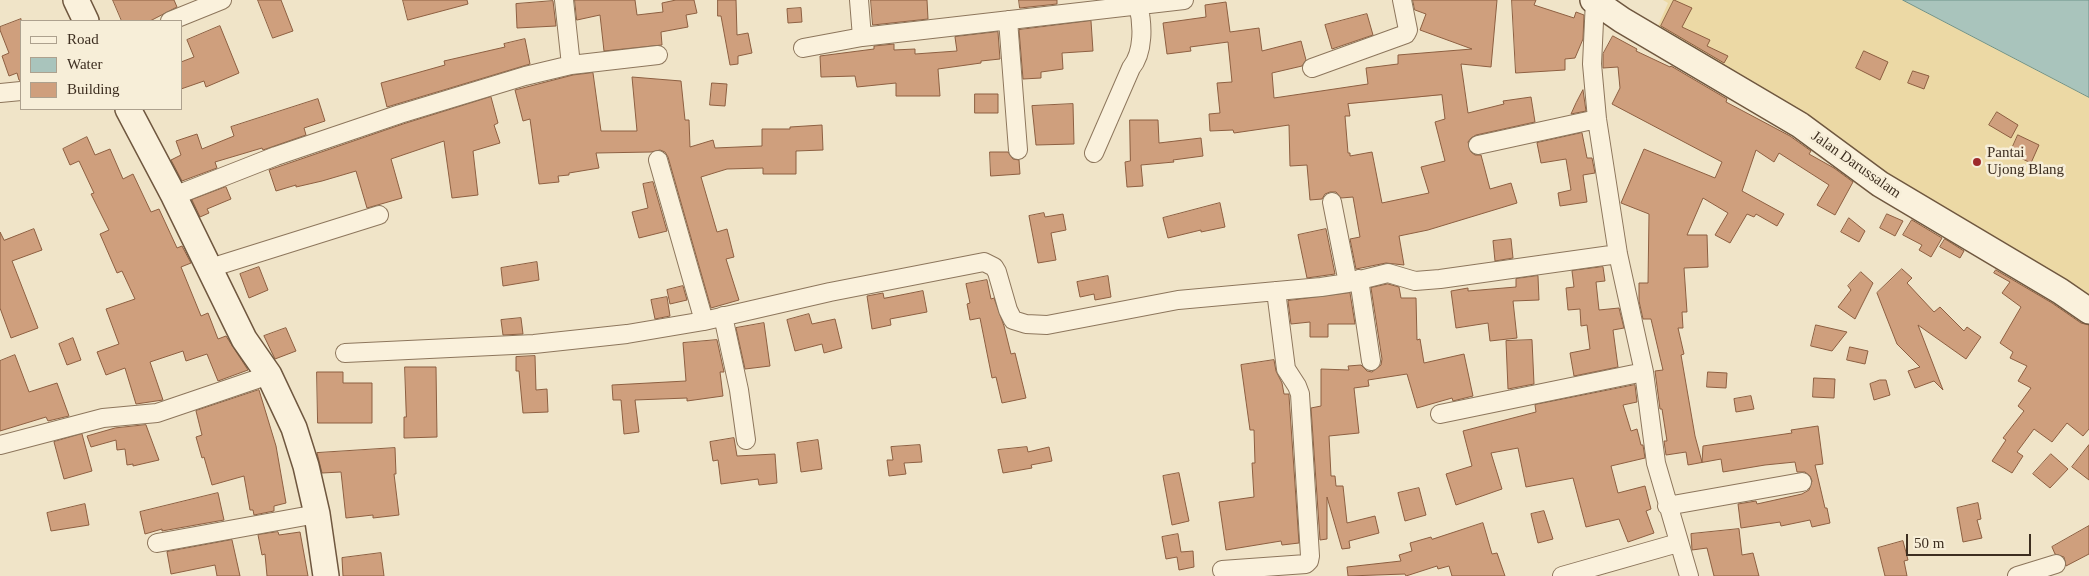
<!DOCTYPE html>
<style>
body{margin:0}
#map{position:relative;width:2089px;height:576px;overflow:hidden;background:#f0e4c8;font-family:Georgia,serif}
canvas{display:block}
.legend{position:absolute;left:20px;top:20px;width:162px;height:90px;box-sizing:border-box;background:#f7eed8;border:1px solid #ada18e;margin:0;padding:6px 9px;list-style:none;font-size:15px;color:#3d2e20}
.legend li{display:flex;align-items:center;gap:10px;height:25px}
.legend b{width:25px;border:1px solid #ada18e}
.scale{position:absolute;left:1906px;top:534px;width:125px;height:22px;box-sizing:border-box;border:2px solid #3d2e20;border-top:0;padding-left:6px;font-size:15px;line-height:18px;white-space:nowrap;color:#3d2e20;-webkit-text-stroke:4px #f7eed8;paint-order:stroke}
</style>
<div id="map">
<canvas width="2089" height="576"></canvas>
<ul class="legend">
<li><b style="height:6px;background:#faf1dc"></b>Road</li>
<li><b style="height:14px;background:#a9c4bc"></b>Water</li>
<li><b style="height:14px;background:#cf9f7d"></b>Building</li>
</ul>
<div class="scale">50 m</div>
</div>
<script>
const ctx = document.querySelector('canvas').getContext('2d');
ctx.lineJoin = 'round';
function paint(path, color) { ctx.fillStyle = color; ctx.fill(path, 'evenodd'); }
function trace(path, color, width, dash) { ctx.strokeStyle = color; ctx.lineWidth = width; ctx.lineCap = dash ? 'butt' : 'round'; ctx.setLineDash(dash || []); ctx.stroke(path); }
function label(font, color, halo, rows, align = 'center') {
  ctx.font = font + ' Georgia,serif'; ctx.lineWidth = 5; ctx.setLineDash([]); ctx.textBaseline = 'middle'; ctx.strokeStyle = halo; ctx.fillStyle = color; for (const [text, x, y, turn = 0] of rows) {
    ctx.save(); ctx.translate(x, y); ctx.rotate((+turn || 0) * Math.PI / 180); ctx.textAlign = isNaN(turn) ? turn : align; if (halo) ctx.strokeText(text, 0, 0); ctx.fillText(text, 0, 0); ctx.restore();
  }
}
paint(new Path2D(`
 M1663 0H1903L2089 97V299L1654 35 1668 3Z`), '#ecd9a5');
const water = new Path2D(`
 M1903 0H2089V97Z`);
paint(water, '#a9c4bc');
trace(water, '#6f938a', 1);
const building = new Path2D(`
 M113 0H174L177 7 150 21H122Z
 M258 0H281L293 31 273 38Z
 M403 0H467L468 4 408 20Z
 M575 0H635L637 15 663 12 662 3 676 0H694L697 13 686 15 688 27 661 32 662 45 604 51 600 15 577 20Z
 M718 0H736L737 35 748 33 752 53 738 56V64L730 65 721 16H718Z
 M871 0H927L928 19 873 25Z
 M1019 0H1057V4L1020 8Z
 M1413 0H1497L1491 67 1461 64 1468 113 1504 104 1503 101 1531 97 1535 122 1476 135 1471 138 1468 142 1471 152 1475 155H1481L1490 189 1511 183 1517 203 1428 230 1399 236 1404 265 1386 263 1356 269 1350 239 1360 237 1353 197 1341 198 1336 192H1330L1325 194 1322 199 1310 200 1307 165 1290 166 1289 125 1234 133 1233 130 1210 131 1209 114 1220 113 1217 83 1232 82 1228 42 1190 47 1191 51 1167 54 1163 23 1206 17 1205 5 1226 2 1230 32 1259 28 1262 51 1301 41 1306 60 1302 66 1272 73 1274 98 1368 84 1366 68 1398 64V55L1472 49 1420 30 1426 14 1415 10ZM1442 95 1445 119 1435 122 1445 161 1421 167 1429 193 1382 203 1372 152 1350 156V153H1348L1345 116H1350L1348 104Z
 M1512 0H1536L1534 5 1574 18 1576 12 1584 15 1583 39 1575 58 1565 59V70L1516 73Z
 M1674 0 1692 8 1682 27 1710 40 1707 46 1728 56 1724 63 1661 26Z
 M553 1 556 26 517 28 516 4Z
 M801 8 802 22 788 23 787 9Z
 M1367 14 1373 35 1332 49 1325 25Z
 M21 19V81L19 80 17 73 9 76 2 56 9 53 0 30V27Z
 M1091 21 1093 51 1062 53 1063 69 1041 72V78L1023 79 1019 30Z
 M220 26 239 73 206 87 204 81 181 89V62L194 57 187 40Z
 M998 32 1000 59 981 61V63L938 69 940 96H896V83L857 87 855 76 821 77 820 56 874 49V46L894 44V50L915 49V54L957 51 955 37Z
 M1613 36 1637 49 1636 51 1670 67 1671 66 1727 99 1726 102 1790 136 1811 151 1809 154 1834 168 1853 182 1835 215 1817 205 1829 185 1779 153 1774 162 1756 150 1742 191 1784 214 1777 226 1756 214 1754 217 1747 214 1730 243 1715 235 1728 213 1703 198 1687 235H1707L1708 267 1684 268 1687 312H1682L1683 328H1678L1684 354 1681 355 1695 436 1702 462 1703 446 1792 433 1791 430 1818 426 1823 464 1815 465 1825 508H1827L1830 523 1812 527 1810 520 1781 526 1780 522 1741 528 1738 504 1756 501 1757 504 1802 494 1809 490 1812 481 1810 476 1805 472H1797L1795 462 1765 465 1723 472 1721 459 1688 465 1686 452 1666 455 1664 441H1667L1662 409H1660L1655 371 1663 370 1651 319H1643L1639 301V283H1648L1649 214 1621 203 1644 149 1715 178 1722 162 1612 104 1620 88 1618 67 1603 68V54Z
 M525 39 530 64 387 107 381 83 445 65 444 61 505 47 504 44Z
 M1864 51 1888 62 1880 80 1856 68Z
 M1913 71 1929 76 1924 89 1908 83Z
 M593 73 601 131H637L632 77 681 81 685 120H689L690 147 713 140 715 148 762 146V129H790V127L822 125 823 150 796 151V174H763V168L727 169 701 177 717 232 727 229 734 257 726 259 739 300 711 308 668 157 665 152 660 150 651 152 596 153 599 168 569 173V175L558 176 559 182 539 184 530 119 523 121 515 90 573 75Z
 M712 83 727 84 725 106 710 105Z
 M1583 90 1586 111 1571 114 1576 103Z
 M975 94H998V113H975Z
 M491 97 498 123 494 125 500 143 473 151 478 195 452 198 444 141 391 159 402 198 367 208 356 171 322 181 296 187V185L276 191 269 170 403 124Z
 M318 99 325 121 304 128 306 135 263 150 262 148 215 162 217 168 182 181 171 160 181 155 176 141 197 134 202 149 234 136 231 127Z
 M1073 104 1074 144 1036 145 1032 106Z
 M1997 112 2018 125 2011 138 1989 125Z
 M1130 120H1158L1159 143 1201 138 1203 156 1173 160 1174 162 1141 165 1143 186 1127 187 1125 162 1130 161Z
 M1582 133 1587 158H1592L1595 173 1583 175 1587 202 1560 206 1558 193 1571 190 1566 159 1541 163 1537 143Z
 M2018 135 2039 145 2031 163 2010 153Z
 M87 137 95 155 110 149 123 179 133 174 151 212 159 209 177 248 182 246 191 263 181 267 201 316 208 313 218 339 226 336 248 370 218 381 207 354 186 361 183 351 150 362 163 400 136 404 125 368 106 375 97 352 119 344 106 309 135 299 122 271 117 273 100 234 109 230 91 194 94 193 79 161 70 165 63 149Z
 M990 152H1008L1013 159 1019 160 1020 174 991 176Z
 M653 182 667 231 639 238 632 212 648 208 643 184Z
 M226 187 231 199 207 209 209 213 200 217 192 200Z
 M1220 203 1225 227 1201 232V230L1168 238 1163 218Z
 M1044 213 1045 217 1063 214 1066 230 1051 233 1056 260 1038 263 1029 216Z
 M1887 214 1903 221 1895 236 1880 228Z
 M1849 218 1865 231 1859 242 1841 232Z
 M1912 220 1942 238 1931 257 1919 250 1922 245 1903 235Z
 M34 229 42 250 12 261 38 328 11 338 0 308V232L4 240Z
 M1326 229 1335 274 1307 278 1298 235Z
 M1511 239 1513 258 1495 261 1493 241Z
 M1945 239 1964 251 1960 258 1940 247Z
 M537 262 539 280 503 286 501 268Z
 M259 267 268 290 249 298 240 274Z
 M1603 267 1605 281 1596 282 1599 310 1619 308 1624 328 1613 330 1618 367 1574 376 1570 353 1590 349 1587 325 1581 326 1580 309 1568 310 1566 288 1574 287 1572 271Z
 M1902 269 1912 278 1907 283 1934 312 1940 307 1964 331 1967 327 1981 337 1966 359 1918 325 1943 390 1934 381 1915 388 1908 371 1920 367 1897 344 1877 293Z
 M1996 270 2052 303 2081 323 2089 325V429L2083 436 2067 423 2052 442 2034 429 2017 452 2023 456 2012 473 1992 461 2006 440 2003 438 2024 411 2018 406 2031 388 2018 381 2027 366 2010 358 2013 352 2000 343 2021 307 2002 293 2010 282 1994 273Z
 M1861 272 1873 283 1855 319 1838 307 1851 290 1848 286Z
 M1108 276 1111 297 1095 300 1094 294 1080 297 1077 282Z
 M1538 276 1539 300 1513 301 1517 338 1490 341 1488 323 1456 328 1451 291 1468 288V291L1516 287V279Z
 M987 280 991 299 994 298 1004 326 1011 354 1015 353 1026 398 1002 403 996 377 992 378 980 318 970 320 967 304 970 303 966 284Z
 M1388 284 1399 287 1401 298H1416L1417 340 1420 339 1424 363 1464 354 1473 396 1453 401 1452 398 1417 408 1407 374 1368 380 1369 386 1354 388 1359 433 1329 436 1331 476H1335L1336 486H1343L1347 523 1375 516 1379 533 1349 541 1350 548 1342 549 1327 497V539L1320 540 1311 408 1321 406V369L1349 370 1348 366 1361 365 1367 371 1372 372 1381 365 1382 359 1371 288Z
 M683 286 687 300 670 304 667 290Z
 M923 291 927 312 890 319 891 325 872 329 867 296 883 293 884 298Z
 M1350 293 1355 324H1328V337H1310V322L1291 324 1288 301Z
 M667 297 670 316 655 319 651 300Z
 M809 314 812 324 835 319 842 348 824 353 822 344 795 351 787 320Z
 M521 318 523 334 503 335 501 320Z
 M764 323 770 366 745 369 736 328Z
 M1816 325 1847 332 1832 351 1811 346Z
 M286 328 296 351 275 359 264 336Z
 M73 338 81 360 67 365 59 344Z
 M717 340 724 372H720L723 396 687 401V398L635 400 639 432 624 434 621 400H613L612 385 686 381 683 343Z
 M1532 340 1534 384 1508 389 1506 341Z
 M1850 347 1868 351 1865 364 1847 360Z
 M15 355 29 392 57 383 69 416 48 421 46 417 0 431V361Z
 M535 356 536 390 547 389 548 412 523 413 519 371H516V357Z
 M1274 360 1276 371 1282 383 1284 394H1289V396L1299 543 1282 545 1281 541 1226 550 1219 502 1254 497 1252 463H1255L1254 430H1250L1241 365Z
 M405 367H436L437 437 404 438V417H406Z
 M317 372H343V383H372V423H318Z
 M1708 372 1727 373 1726 388 1707 387Z
 M1814 378 1835 379 1834 398 1813 397Z
 M1880 380H1886L1890 395 1874 400 1870 384Z
 M1635 385 1637 402 1623 405 1631 431 1637 429 1641 445H1643L1645 458 1611 466 1618 493 1645 486 1651 509 1646 511 1654 533 1628 542 1619 519 1586 527 1573 478 1526 487 1518 448 1491 453 1502 489 1456 505 1446 474 1472 466 1463 431 1536 412 1535 405Z
 M259 390 276 446 286 503 274 506V511L254 515 253 510H250L244 476 212 485 204 457 202 458 196 437 202 435 196 411Z
 M1751 396 1754 409 1736 412 1734 399Z
 M146 425 159 460 133 466V464L127 465 125 449 117 450 116 440 91 447 87 436 115 428Z
 M82 434 92 471 64 479 54 442Z
 M734 438 737 456 775 454 777 483 759 485 758 479 721 484 718 460 713 461 710 442Z
 M818 440 822 469 801 472 797 443Z
 M920 445 922 462 904 463 906 474 889 476 887 460H893L891 447Z
 M2089 445V480L2072 467Z
 M1027 447 1028 452 1049 447 1052 461 1031 465 1032 468 1003 473 998 450Z
 M395 448 396 474H394L399 515 373 518V515L346 518 341 472 322 473 317 453Z
 M2051 454 2068 469 2050 488 2033 474Z
 M1179 473 1189 521 1172 525 1163 476Z
 M1419 488 1426 515 1405 521 1398 493Z
 M218 493 224 520 162 531V529L145 534 140 512Z
 M1978 503 1981 519 1977 520 1982 538 1963 542 1957 508Z
 M85 504 89 525 51 531 47 513Z
 M1544 511 1553 539 1538 543 1531 514Z
 M1483 523 1492 554 1497 553 1505 576H1452L1449 566 1438 569 1437 566 1406 576 1405 574 1348 576 1347 567 1401 561 1399 555 1412 551 1410 543 1431 537 1432 539Z
 M2089 526V554L2066 566 2064 557 2055 554 2052 547Z
 M1739 529 1742 555 1753 553 1759 576H1714L1707 548 1692 550 1691 534Z
 M278 532 279 535 300 532 308 576H267L265 554 262 555 258 535Z
 M1178 534 1181 552 1193 551 1194 567 1179 570 1177 557 1166 559 1162 537Z
 M232 540 240 576H217L215 565 171 574 167 552Z
 M1903 541 1908 560 1904 561 1907 576H1885L1878 548Z
 M381 553 384 576H343L342 558Z`);
paint(building, '#cf9f7d');
trace(building, '#8d5f41', 1);
const street = new Path2D(`
 M564 0 571 65
 M859 0 862 37
 M1595 0 1592 64 1597 119 1618 254 1644 372 1656 463 1689 576
 M1008 20 1018 150
 M170 21 222 0
 M803 48 862 37 1184 0
 M1312 68 1406 34 1408 30 1402 0
 M0 93 21 91
 M1478 145 1597 119
 M1094 153 1131 68C1144 52 1143 24 1138 5
 M658 160 704 321 830 292 984 262 994 267 997 272 1008 310 1013 320 1026 324 1047 325 1178 300 1321 287 1348 283 1388 273 1415 281 1440 279 1618 254
 M174 196 276 156 400 114 525 76 571 65 658 55
 M1332 202 1348 283
 M210 268 379 215
 M1359 279 1371 361
 M723 316 739 390 746 440
 M345 353 534 344 627 334 704 321
 M1440 414 1644 372
 M0 445 103 418 157 413 269 375
 M1667 506 1802 482
 M157 543 317 514
 M1222 570 1306 564 1309 561 1310 556 1300 394 1297 386 1286 369 1276 291
 M1562 576 1678 543
 M2017 576 2056 564`);
const secondary = new Path2D(`
 M76 0 86 21
 M1593 0 1622 20 1800 125 1880 184 2060 291 2089 311
 M128 109 174 196 244 339 269 375 294 428 306 466 317 514 326 576`);
trace(street, '#8d765c', 20);
trace(secondary, '#6f573f', 28);
trace(street, '#faf1dc', 18);
trace(secondary, '#faf1dc', 25);
for (const [x, y, r, color] of [
 [1977,162,5,"#9e2a2b"]
]) { const dot = new Path2D(); dot.arc(x, y, r, 0, 2 * Math.PI); ctx.fillStyle = color; ctx.fill(dot); trace(dot, '#f7eed8', 2); }
label('15px', '#3d2e20', '#f7eed8', [
 ["Pantai",1987,153],
 ["Ujong Blang",1987,170]
], 'left');
label('15px', '#3d2e20', '#f7eed8', [
 ["Jalan Darussalam",1856,165,35]
]);
</script>
